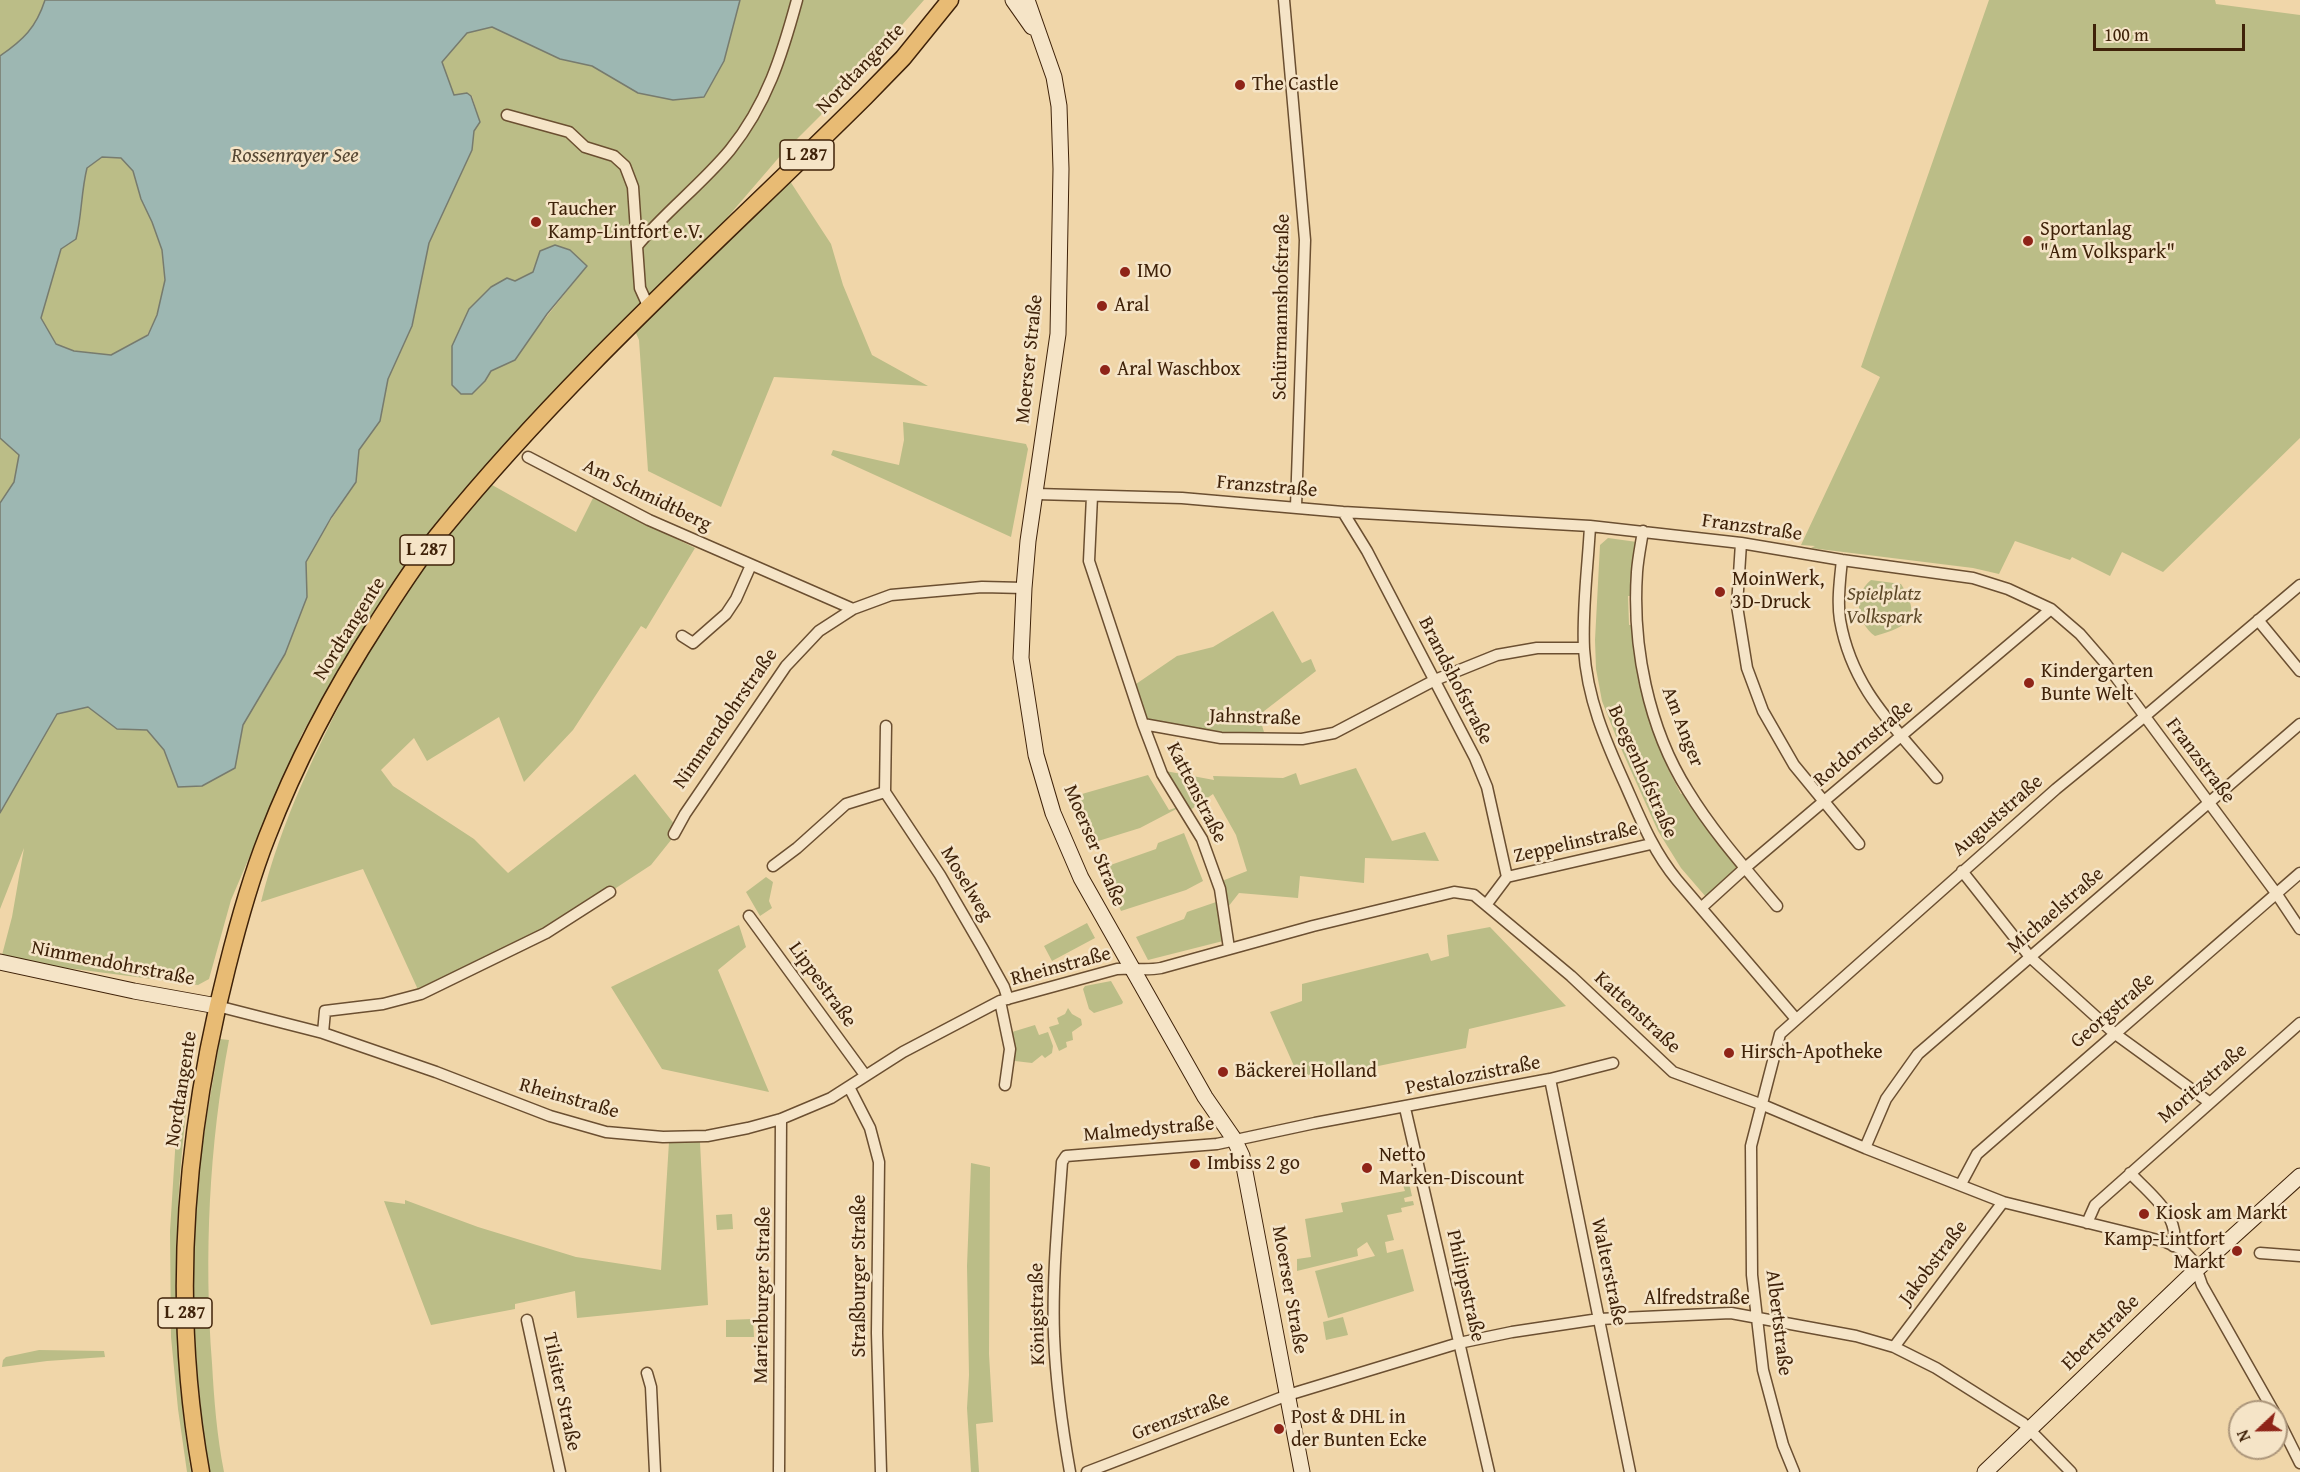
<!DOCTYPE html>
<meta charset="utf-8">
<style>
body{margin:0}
#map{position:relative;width:2300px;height:1472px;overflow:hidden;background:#f0d6a9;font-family:"Gentium Book Plus",serif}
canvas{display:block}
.north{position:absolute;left:2228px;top:1400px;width:60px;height:60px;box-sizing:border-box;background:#f5e4c7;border:2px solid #ac967b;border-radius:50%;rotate:248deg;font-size:16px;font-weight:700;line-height:24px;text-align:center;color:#3f2209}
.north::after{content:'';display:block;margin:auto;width:21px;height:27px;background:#8f2418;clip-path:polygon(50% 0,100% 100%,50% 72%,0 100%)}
.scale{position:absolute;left:2093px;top:24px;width:152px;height:27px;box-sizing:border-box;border:3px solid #3f2209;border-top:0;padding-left:8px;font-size:18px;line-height:21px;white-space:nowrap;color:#3f2209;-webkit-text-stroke:4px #f5e4c7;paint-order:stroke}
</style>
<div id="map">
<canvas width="2300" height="1472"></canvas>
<div class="north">N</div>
<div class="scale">100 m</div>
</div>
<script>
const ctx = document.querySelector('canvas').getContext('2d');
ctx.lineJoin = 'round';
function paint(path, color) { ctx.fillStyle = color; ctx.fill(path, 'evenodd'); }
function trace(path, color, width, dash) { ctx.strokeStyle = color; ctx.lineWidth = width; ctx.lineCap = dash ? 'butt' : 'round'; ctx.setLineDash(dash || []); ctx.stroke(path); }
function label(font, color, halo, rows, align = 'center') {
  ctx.font = font + ' "Gentium Book Plus",serif'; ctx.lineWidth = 5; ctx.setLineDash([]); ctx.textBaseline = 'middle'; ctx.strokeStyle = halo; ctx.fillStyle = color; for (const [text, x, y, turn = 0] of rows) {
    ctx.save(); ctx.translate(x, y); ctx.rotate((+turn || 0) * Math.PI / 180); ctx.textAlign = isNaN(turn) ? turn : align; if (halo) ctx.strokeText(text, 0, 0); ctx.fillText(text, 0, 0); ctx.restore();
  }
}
paint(new Path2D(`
 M0 0H45L39 18 26 42 0 57Z
 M740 0H924L837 99 781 155 664 291 786 175 831 244 843 285 872 355 928 386 774 377 721 507 648 471 639 340 632 324 485 481 576 532 593 498 695 548 646 629 641 626 573 730 524 782 499 717 427 761 414 738 381 770 393 786 474 839 508 873 635 774 679 830 651 865 555 928 420 994 363 869 261 902C281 821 317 748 355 675L348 667 398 589 341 664 302 734 231 900 209 979 198 985 44 965 2 955 12 917 24 848 0 909V813L57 714 88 707 117 729 147 730 164 750 178 787 235 765 243 725 285 654 305 559 356 482 359 450 380 421 388 379 412 326 429 243 472 150 474 131 480 122 472 96 466 93 454 95 442 62 467 33 492 27 560 59 592 66 638 93 673 100 704 97 724 61ZM587 266 539 326 515 360 452 385V346L469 309 491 287 507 278 515 281 533 272Z
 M1989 0H2215L2216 4 2300 15V438L2163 572 2122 552 2110 576 2072 557 2070 560 2015 541 1999 574 1973 568 1811 548 1815 546 1801 545 1880 377 1861 367Z
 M102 157 121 158 133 171 141 199 152 222 162 250 165 280 157 315 147 335 111 355 74 351 56 344 41 318 61 249 76 239C82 215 81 192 87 168Z
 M903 422 1026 444 1028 449 1011 537 831 455 833 450 899 465 904 440Z
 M0 438 19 455 14 482 0 503Z
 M1608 538 1637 542 1633 596H1628L1629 625H1634L1671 765 1667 767 1681 794 1685 792 1738 863V869L1706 897 1681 868 1658 831 1619 744 1602 701 1596 669 1595 640 1600 545Z
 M1871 580 1901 584C1923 618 1908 627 1875 636 1857 623 1852 595 1871 580Z
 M1273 611 1302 663 1311 659 1316 671 1259 715 1266 739 1149 725 1136 684 1177 656 1213 647Z
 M1356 768 1392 841 1425 832 1439 861 1365 858 1364 883 1300 876 1298 898 1239 893 1228 907 1222 881 1247 871 1236 835 1213 794 1186 813 1182 806 1140 828 1095 842 1084 820 1075 796 1148 775 1169 810 1181 806 1160 770 1214 780 1213 776 1283 778 1296 773 1300 785Z
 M1184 833 1203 881 1186 890 1121 911 1102 868 1156 849 1158 843Z
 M766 877 773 882 769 901 772 908 760 916 746 892Z
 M1222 900 1223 941 1148 960 1136 937 1184 919 1187 912Z
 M1087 923 1095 938 1052 961 1044 946Z
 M739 925 746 947 718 970 769 1092 662 1069 611 987Z
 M1490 927 1566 1006 1469 1029 1466 1048 1315 1079 1294 1066 1270 1012 1302 1001V984L1428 953 1431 961 1449 956 1447 935Z
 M1111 981 1123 1002 1122 1004 1094 1013 1089 1009 1083 989 1085 986Z
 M1068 1008 1072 1014 1081 1019 1082 1025 1072 1032 1073 1040 1066 1042 1067 1047 1059 1051 1049 1027 1059 1024 1057 1018 1065 1014Z
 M1035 1025 1039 1035 1048 1032 1053 1046 1052 1053 1045 1058 1042 1055 1032 1063 1015 1061 1012 1032Z
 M192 1036 196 1037C174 1181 167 1328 191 1472H187L178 1409 171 1337 170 1231 177 1120Z
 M220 1039 229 1040C209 1145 204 1256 212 1363 214 1400 217 1436 224 1472H209C197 1389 190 1305 195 1221 198 1159 210 1099 220 1039Z
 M669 1142H700L708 1305 577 1318 575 1291 515 1304V1309L431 1325 384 1201 405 1204V1200L478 1227 576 1257 661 1270Z
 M971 1163 990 1167 989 1354 993 1422 976 1424 979 1472H971L967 1408 969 1375 967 1266Z
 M1409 1183 1412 1196 1404 1198 1405 1202 1413 1201 1414 1205 1401 1208 1402 1212 1387 1215 1394 1240 1385 1242 1387 1253 1403 1249 1414 1291 1328 1318 1315 1271 1375 1256 1367 1242 1357 1249 1358 1256 1297 1271V1259L1311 1257 1305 1219 1343 1212 1341 1203 1405 1191 1403 1185Z
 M732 1214 733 1229 717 1230 716 1215Z
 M1343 1317 1348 1335 1326 1340 1323 1322Z
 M753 1319 754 1337H726V1320Z
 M39 1350 104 1351 105 1357 47 1361 2 1367 3 1360 6 1357Z`), '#bbbd87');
const water = new Path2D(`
 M45 0H740L724 61 704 97 673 100 638 93 592 66 560 59 492 27 467 33 442 62 454 95 467 93 471 96 480 122 474 131 472 150 429 243 412 326 388 379 380 421 359 450 356 482 331 518 306 562 307 597 285 654 243 725 235 768 202 786 178 787 164 750 147 730 117 729 88 707 57 714 0 813V503L14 482 19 455 0 438V56C23 40 36 28 45 0ZM102 157 121 158 133 171 141 199 152 222 162 250 165 280 157 315 148 335 111 355 74 351 56 344 41 318 61 249 76 239C82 215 81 192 87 168Z
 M555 245 570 250 587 266 547 314 515 360 491 371 485 381 472 394H461L452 385V346L469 309 491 287 507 278 515 281 533 272 540 251Z`);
paint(water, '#9db7b2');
trace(water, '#777b6e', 1.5);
const street = new Path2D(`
 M1284 0 1305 240 1296 507
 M507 115 569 132 585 147 614 156 625 166 633 187 637 246
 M649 308 640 288 637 246C665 212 702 184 730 150 767 104 782 55 797 0
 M528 457 649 520 853 609
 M1036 494 1182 498 1343 512 1590 526 1741 543 1842 560 1973 578 2008 589 2051 609 2080 634 2106 664 2276 893 2300 929
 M1092 496 1089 561 1143 724 1221 738 1302 739 1334 733 1435 680 1497 655 1537 648H1584
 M1343 512 1367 551 1475 758 1487 787 1507 877
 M1590 526C1588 566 1582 608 1584 649 1587 698 1605 740 1625 784 1640 818 1653 851 1677 880L1796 1019
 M1643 531C1641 544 1638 558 1637 572 1632 645 1648 728 1688 791 1713 832 1746 869 1777 906
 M1741 543 1737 606 1747 668 1763 711 1794 765 1859 844
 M1842 560C1840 579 1837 601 1840 620 1852 689 1894 726 1937 778
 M2258 620 2300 671
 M682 636 693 643 726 614 736 599 751 565
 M1143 724 1162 774 1202 839 1220 889 1229 948
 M886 726 885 792 940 875 983 949 1004 987 1008 999
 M674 834 685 814 786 666 819 631 853 609 891 595 982 587 1024 588
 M773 866 797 848 846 804 885 792
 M1962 871 2030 957 2114 1033 2209 1102
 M1486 905 1507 877 1651 844
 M1701 908 1745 868 2051 609
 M749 916 865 1075
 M1000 1001 1010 1049 1005 1085
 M217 1006 323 1033 436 1072 550 1116 606 1132 663 1137 707 1136 748 1128 781 1119 831 1098 903 1052 1000 1001 1117 969C1133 968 1146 971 1161 968L1313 926 1454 892 1474 895 1571 976 1673 1072 1763 1105 1865 1148 2003 1202 2166 1242 2183 1250 2194 1262 2202 1285 2274 1412
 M323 1033 325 1011 383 1004 421 994 546 933 610 892
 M1550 1079 1630 1472
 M849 1087 870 1128 879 1162 877 1333 881 1472
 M1405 1108 1489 1472
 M1865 1148 1886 1099 1918 1054 2300 724
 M2130 1173C2148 1192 2182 1217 2173 1246
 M1961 1184 1977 1154 2300 873
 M2087 1223 2095 1205 2300 1023
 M2260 1253 2300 1256
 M527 1320 560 1472
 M1894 1347 2003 1202
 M647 1373 651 1387 655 1472
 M2276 1415 2300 1463
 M779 1472 781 1119
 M1070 1472C1062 1427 1056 1382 1054 1336 1052 1278 1058 1219 1062 1162L1066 1156 1217 1144 1315 1123 1550 1079 1613 1063
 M1087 1472 1288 1395 1459 1343 1512 1332 1599 1319 1731 1313 1856 1336 1894 1347 1936 1368 2023 1423 2071 1472
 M1794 1472 1783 1445 1763 1370 1752 1275 1751 1146 1780 1034 2056 789 2144 717 2300 585`);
const secondary = new Path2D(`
 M1013 0 1032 27
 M1027 0 1054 77 1059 106 1061 169 1058 334 1028 541 1024 588 1021 658 1036 755 1053 813 1081 878 1205 1097 1234 1139 1242 1156 1302 1472
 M0 962 134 991 217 1006
 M1985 1472 2195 1271 2300 1176`);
const primary = new Path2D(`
 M201 1472C171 1304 185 1132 227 968 238 924 250 880 267 837 296 762 334 690 378 622 398 591 418 559 442 530 569 374 723 238 865 97L903 58 950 0`);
trace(street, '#6b4f31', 13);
trace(secondary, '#3f2209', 17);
trace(primary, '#3f2209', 19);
trace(street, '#f5e4c7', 10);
trace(secondary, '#f5e4c7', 15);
trace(primary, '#e8bb74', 16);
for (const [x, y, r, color] of [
 [1240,85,6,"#8f2418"],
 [536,222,6,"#8f2418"],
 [2028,241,6,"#8f2418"],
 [1125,272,6,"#8f2418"],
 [1102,306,6,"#8f2418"],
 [1105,370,6,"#8f2418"],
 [1720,592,6,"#8f2418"],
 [2029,683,6,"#8f2418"],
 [1729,1053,6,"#8f2418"],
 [1223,1072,6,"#8f2418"],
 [1195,1164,6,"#8f2418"],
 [1367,1168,6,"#8f2418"],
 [2144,1214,6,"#8f2418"],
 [2237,1251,6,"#8f2418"],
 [1279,1429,6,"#8f2418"]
]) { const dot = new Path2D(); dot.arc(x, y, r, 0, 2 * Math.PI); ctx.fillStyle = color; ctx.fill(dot); trace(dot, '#f5e4c7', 2); }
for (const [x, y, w] of [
 [807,155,54],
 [427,550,54],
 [185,1313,54]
]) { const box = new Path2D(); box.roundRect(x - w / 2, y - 15, w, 30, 4.5); ctx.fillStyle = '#f5e4c7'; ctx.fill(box); trace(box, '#3f2209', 1.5); }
label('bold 18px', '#3f2209', null, [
 ["L 287",807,155],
 ["L 287",427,550],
 ["L 287",185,1313]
]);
label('20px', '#3f2209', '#f5e4c7', [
 ["Nordtangente",861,69,-46],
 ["Schürmannshofstraße",1282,307,-89],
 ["Moerser Straße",1030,359,-84],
 ["Franzstraße",1267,487,5],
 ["Am Schmidtberg",647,496,26],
 ["Franzstraße",1752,528,8],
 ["Nordtangente",350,629,-58],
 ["Brandshofstraße",1455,681,63],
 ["Jahnstraße",1255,718,2],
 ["Nimmendohrstraße",726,719,-55],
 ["Am Anger",1682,727,69],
 ["Rotdornstraße",1864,744,-40],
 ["Franzstraße",2200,761,53],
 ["Boegenhofstraße",1642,772,66],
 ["Kattenstraße",1196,793,63],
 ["Auguststraße",1998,816,-41],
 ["Zeppelinstraße",1576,843,-13],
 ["Moerser Straße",1094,846,67],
 ["Moselweg",966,884,59],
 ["Michaelstraße",2056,911,-41],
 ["Nimmendohrstraße",113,964,11],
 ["Rheinstraße",1061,967,-15],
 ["Lippestraße",822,985,54],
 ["Georgstraße",2113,1011,-41],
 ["Kattenstraße",1637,1013,43],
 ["Pestalozzistraße",1473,1076,-11],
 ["Moritzstraße",2203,1084,-41],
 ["Nordtangente",182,1089,-81],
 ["Rheinstraße",569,1099,16],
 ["Malmedystraße",1149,1130,-5],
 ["Jakobstraße",1934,1263,-53],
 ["Walterstraße",1608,1272,78],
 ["Straßburger Straße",860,1276,-90],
 ["Philippstraße",1465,1286,77],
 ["Moerser Straße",1289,1290,80],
 ["Marienburger Straße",763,1295,-89],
 ["Alfredstraße",1697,1299],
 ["Königstraße",1038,1314,-91],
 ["Albertstraße",1778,1323,83],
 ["Ebertstraße",2101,1333,-44],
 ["Tilsiter Straße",561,1392,78],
 ["Grenzstraße",1181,1417,-21]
]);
label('20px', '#3f2209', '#f5e4c7', [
 ["The Castle",1252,85],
 ["Taucher",548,210],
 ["Kamp-Lintfort e.V.",548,233],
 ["Sportanlag",2040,230],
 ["\"Am Volkspark\"",2040,253],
 ["IMO",1137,272],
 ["Aral",1114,306],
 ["Aral Waschbox",1117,370],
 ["MoinWerk,",1732,580],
 ["3D-Druck",1732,603],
 ["Kindergarten",2041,672],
 ["Bunte Welt",2041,695],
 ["Hirsch-Apotheke",1741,1053],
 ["Bäckerei Holland",1235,1072],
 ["Netto",1379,1156],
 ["Marken-Discount",1379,1179],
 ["Imbiss 2 go",1207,1164],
 ["Kiosk am Markt",2156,1214],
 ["Kamp-Lintfort",2225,1240,"right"],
 ["Markt",2225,1263,"right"],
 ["Post & DHL in",1291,1418],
 ["der Bunten Ecke",1291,1441]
], 'left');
label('italic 20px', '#5e4928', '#f5e4c7', [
 ["Spielplatz",1884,595],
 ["Volkspark",1884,618]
]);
label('italic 21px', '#564733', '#f5e4c7', [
 ["Rossenrayer See",295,157]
]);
</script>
